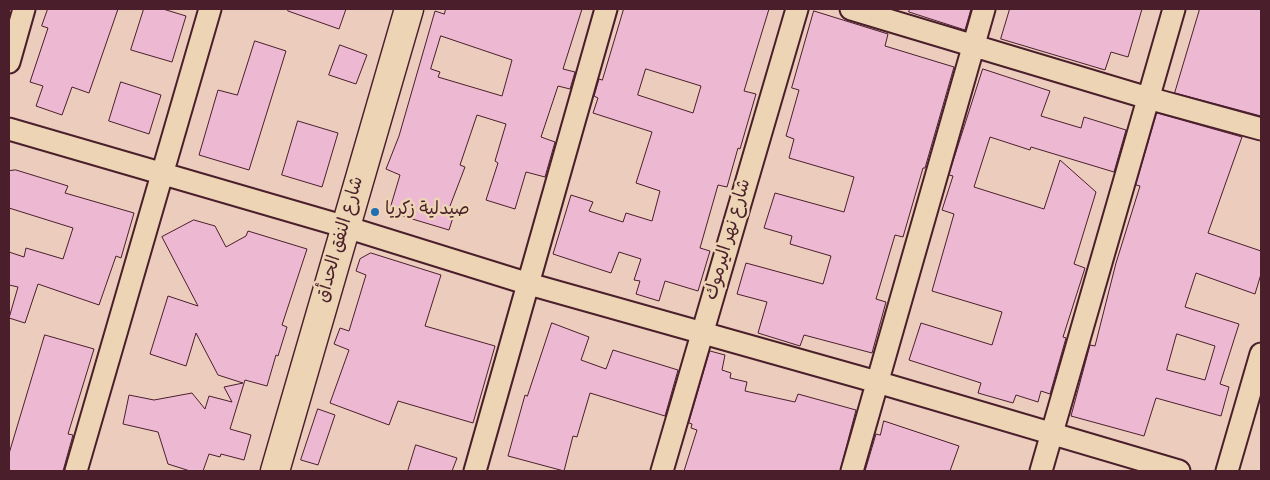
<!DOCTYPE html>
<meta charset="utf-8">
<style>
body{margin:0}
#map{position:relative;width:1270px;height:480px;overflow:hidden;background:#ecccbd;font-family:Dekko,sans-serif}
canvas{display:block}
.frame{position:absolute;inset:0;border:10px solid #4a1f2b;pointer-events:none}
</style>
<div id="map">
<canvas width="1270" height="480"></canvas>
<div class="frame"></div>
</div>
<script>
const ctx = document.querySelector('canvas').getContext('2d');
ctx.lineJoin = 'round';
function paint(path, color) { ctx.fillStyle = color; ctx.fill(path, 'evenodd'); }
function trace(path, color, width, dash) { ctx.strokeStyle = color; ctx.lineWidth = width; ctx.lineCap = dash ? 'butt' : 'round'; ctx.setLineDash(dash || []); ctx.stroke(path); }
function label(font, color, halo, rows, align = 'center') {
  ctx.font = font + ' Dekko,"Playpen Sans Arabic",sans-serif'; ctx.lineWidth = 5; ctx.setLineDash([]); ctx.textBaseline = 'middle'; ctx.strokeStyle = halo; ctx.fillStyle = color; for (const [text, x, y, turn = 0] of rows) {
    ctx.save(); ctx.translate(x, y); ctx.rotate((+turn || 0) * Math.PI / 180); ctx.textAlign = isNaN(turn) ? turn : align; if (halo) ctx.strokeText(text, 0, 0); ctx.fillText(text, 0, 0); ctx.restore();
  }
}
const building = new Path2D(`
 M48 9H118L89 93 72 87 62 115 36 106 43 86 30 82 48 28 42 26Z
 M144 9H163L186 16 172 62 131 50Z
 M289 9H346L339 29 288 11Z
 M446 9H582L563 69 575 72 570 89 558 86 541 137 555 142 545 177 526 172 515 209 486 200 498 163 495 161 506 124 477 115 460 165 465 167 450 206 456 208 449 230 389 212 400 175 386 169 399 136 435 11 444 14ZM441 36 512 60 502 96 438 77 440 72 431 69Z
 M624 9H769L744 91 756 94 740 149 738 148 727 187 718 185 700 248 710 251 698 291 665 281 659 301 636 294 640 281 634 280 641 259 619 252 611 273 553 254 571 195 593 202 589 211 623 222 626 213 652 221 660 191 636 183 652 132 593 113 598 98 594 96 599 79 602 80ZM646 69 701 86 693 113 638 95Z
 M910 9H971L965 30 909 12Z
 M1010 9H1142L1128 57 1111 52 1105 70 1001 39Z
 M1200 9H1261V116L1175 93Z
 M814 11 888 34 885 46 954 67 925 168H923L903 237 895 235 876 299 886 302 872 353 804 335 800 346 758 333 767 302 737 294 746 263 823 284 831 256 790 244 792 236 764 228 775 193 844 212 854 177 789 158 794 139 786 136 799 90 792 88Z
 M255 41 286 51 249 170 199 155 218 90 237 95Z
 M340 45 367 55 356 84 329 75Z
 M983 69 1050 91 1041 116 1081 128 1084 117 1126 130 1114 172 1031 147 1030 150 990 137 974 187 1044 209 1060 160 1096 192 1074 264 1085 268 1063 337 1066 338 1050 394 1041 391 1038 402 1016 395 1013 403 978 393 981 383 909 360 921 323 992 345 1002 312 932 291 954 214 942 210 953 176 949 175Z
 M121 82 161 95 149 134 109 121Z
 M1157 113 1242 137 1208 233 1261 251V274L1255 294 1196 273 1185 307 1239 324 1220 384 1229 387 1221 416 1156 398 1144 436 1071 416 1090 345 1095 346 1116 263 1140 186 1136 185ZM1177 334 1215 346 1205 380 1167 370Z
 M298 121 338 133 322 187 282 175Z
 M16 170 68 186 65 193 134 213 121 258 116 256 99 305 38 284 25 323 9 318 18 287 9 285V252L24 257 26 248 63 259 73 228 9 208V171Z
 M194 220 215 226 226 247 246 236 248 231 307 249 282 325 287 327 278 356 276 355 267 386 245 380 230 429 251 435 244 460 221 454 220 457 209 454 203 471H190L168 464 158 432 123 424 129 395 154 400 192 393 205 409 209 396 232 402 224 387 243 383 218 375 196 333 186 366 150 354 168 296 198 306 162 237Z
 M371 253 441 275 425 326 495 346 473 423 398 401 389 425 330 403 349 350 334 344 340 328 349 331 366 275 356 271 360 259Z
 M552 323 589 337 581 360 606 369 613 350 678 370 665 416 590 393 577 437 573 436 564 471 508 456 525 395 527 396Z
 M45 335 94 349 68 434 73 435 63 471H9V454Z
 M710 351 725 355 722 370 731 373 730 378 747 382 745 391 795 402 798 394 856 410 840 471H684L697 430 691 428 692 424 689 423Z
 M318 409 335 415 318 465 301 460Z
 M884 421 959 446 950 471H865L876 434 880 435Z
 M416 445 457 458 452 471H408Z`);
paint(building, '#edb8d2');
trace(building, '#4a1f2b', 1);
const street = new Path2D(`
 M851 9 1148 98 1261 129
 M9 62 24 9
 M9 129 346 227 529 284 877 382 1179 471
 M76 471 210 9
 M475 471 606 9
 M662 471 797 9
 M852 471 984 9
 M1041 471 1174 9
 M1227 471 1261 354`);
const secondary = new Path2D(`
 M275 471 409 9`);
trace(street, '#4a1f2b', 25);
trace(secondary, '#4a1f2b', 31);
trace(street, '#ecd4b4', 21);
trace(secondary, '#ecd4b4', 28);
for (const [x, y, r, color] of [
 [375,212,5,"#1f6fb2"]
]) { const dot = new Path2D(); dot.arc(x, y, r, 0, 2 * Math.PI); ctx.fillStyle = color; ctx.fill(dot); trace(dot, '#ecd4b4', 2); }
label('18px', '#4a1f2b', '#ecd4b4', [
 ["صيدلية زكريا",385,212]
], 'left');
label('18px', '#4a1f2b', '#ecd4b4', [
 ["شارع النفق الحدأق",342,240,-74],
 ["شارع نهر اليرموك",730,240,-74]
]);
</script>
